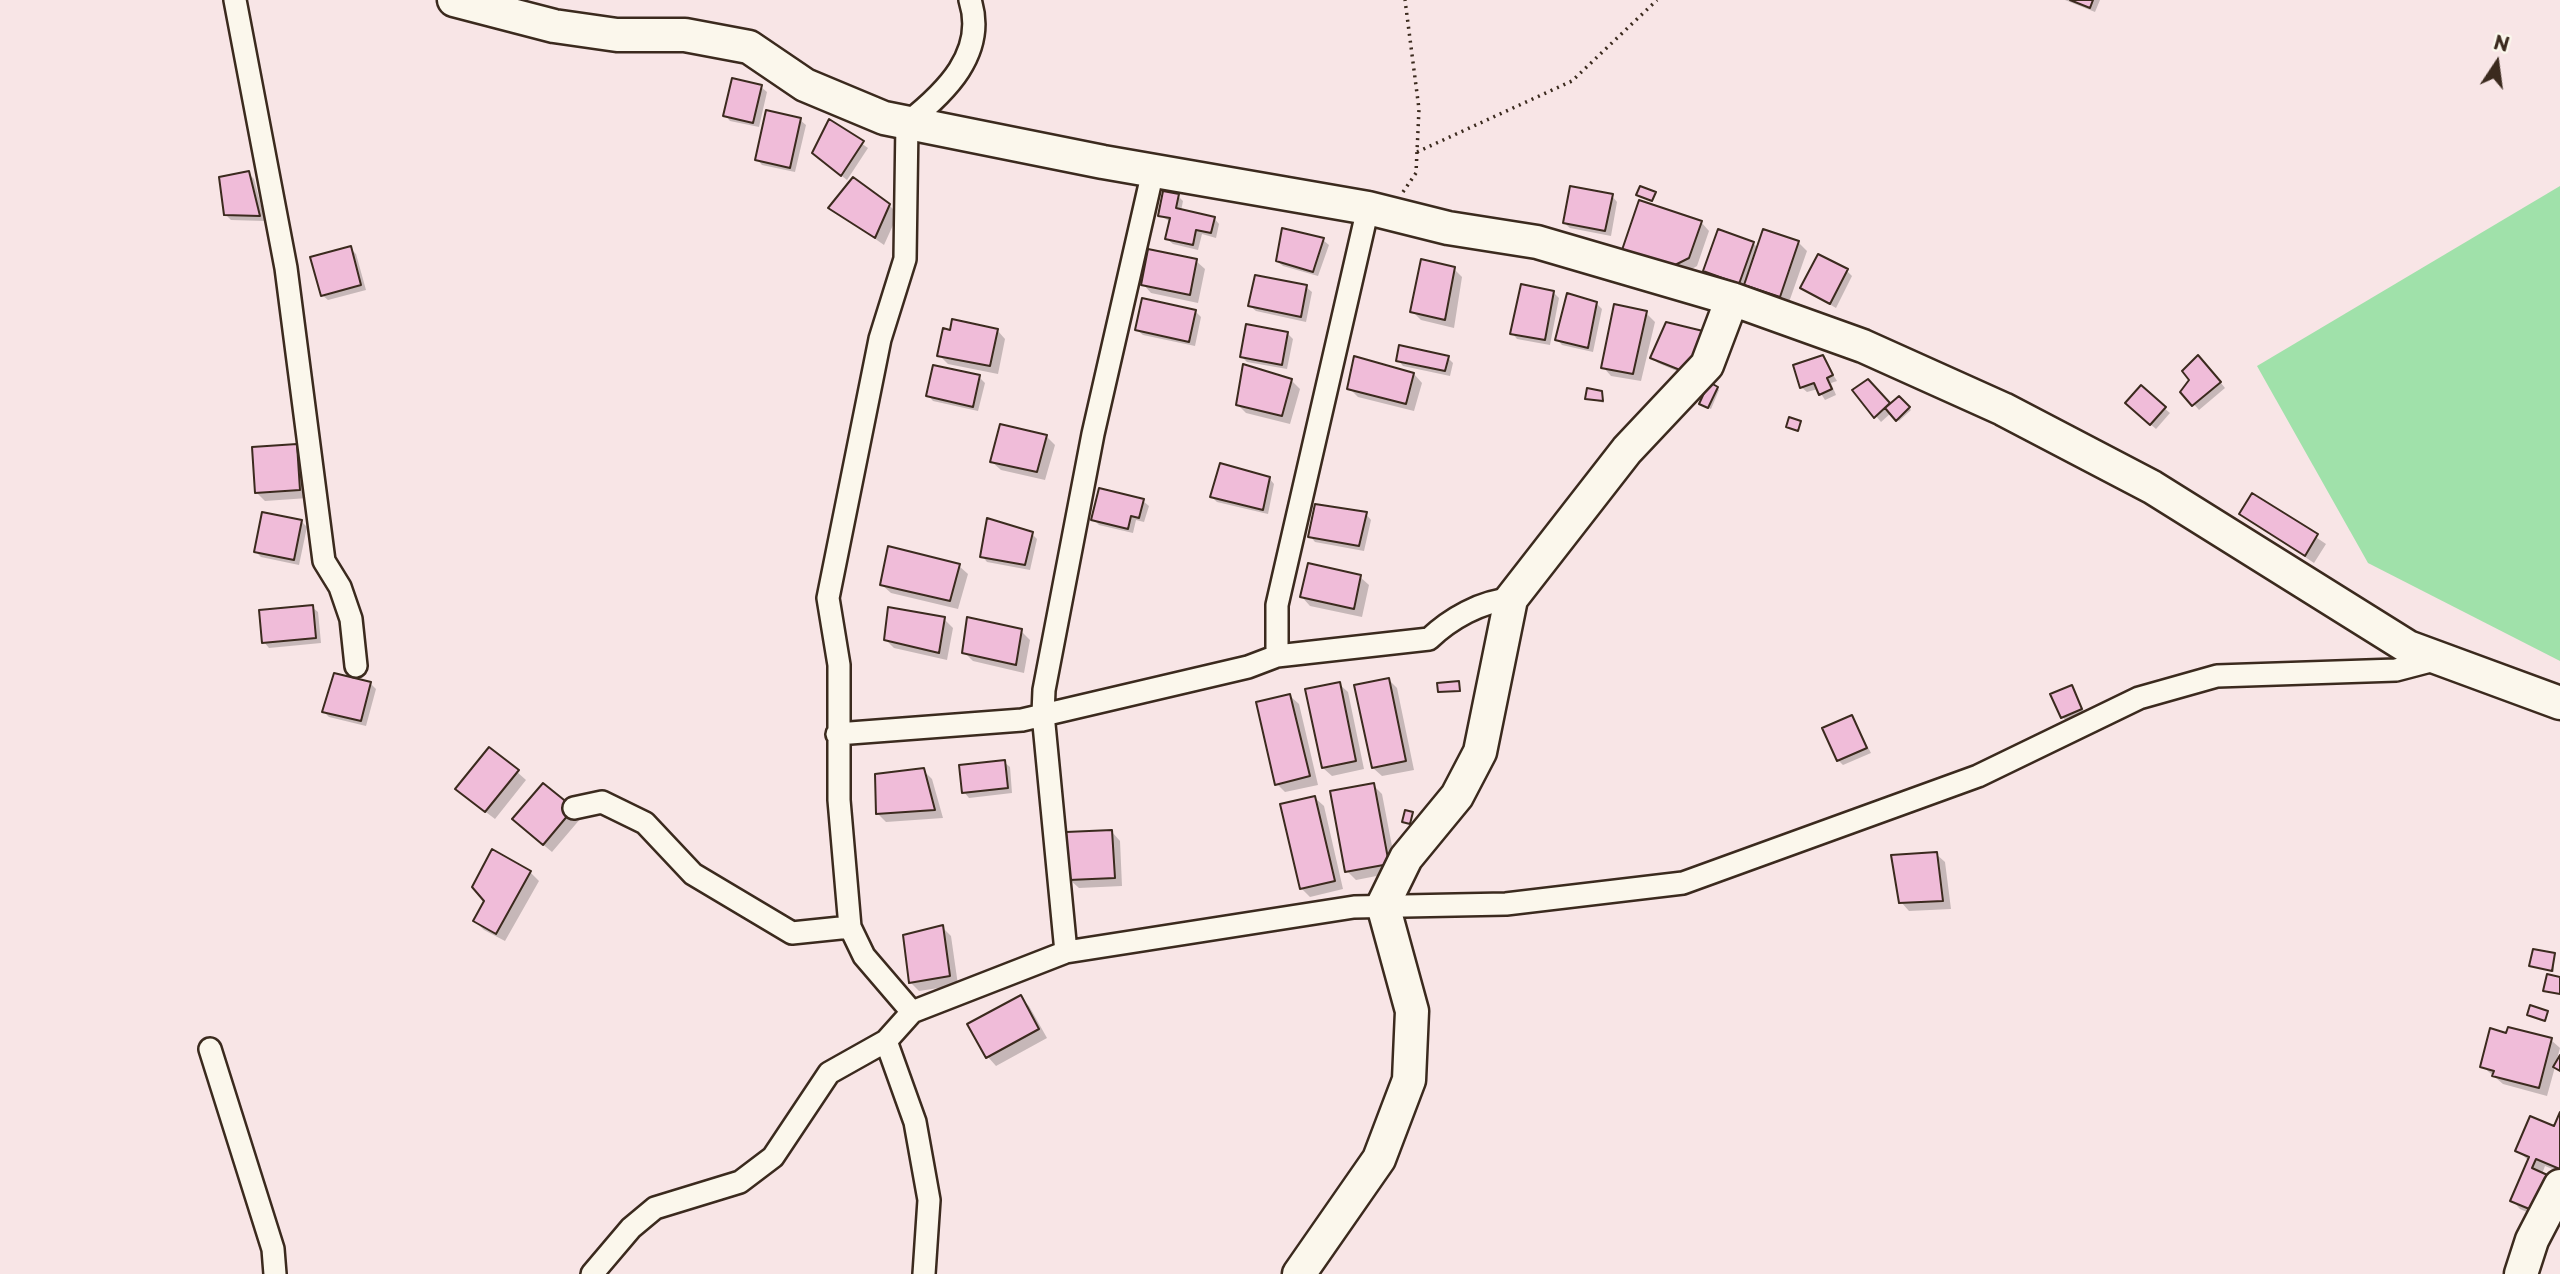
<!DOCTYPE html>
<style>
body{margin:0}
#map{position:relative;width:2560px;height:1274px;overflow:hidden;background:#f8e5e6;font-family:"Playpen Sans",sans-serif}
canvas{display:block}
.north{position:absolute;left:2462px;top:28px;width:70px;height:70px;-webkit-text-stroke:5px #fbf7ec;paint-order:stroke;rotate:13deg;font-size:19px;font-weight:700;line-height:28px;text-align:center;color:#3b2a1e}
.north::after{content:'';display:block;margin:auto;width:24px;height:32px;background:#3b2a1e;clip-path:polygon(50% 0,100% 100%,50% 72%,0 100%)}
</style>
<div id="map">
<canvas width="2560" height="1274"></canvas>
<div class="north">N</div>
</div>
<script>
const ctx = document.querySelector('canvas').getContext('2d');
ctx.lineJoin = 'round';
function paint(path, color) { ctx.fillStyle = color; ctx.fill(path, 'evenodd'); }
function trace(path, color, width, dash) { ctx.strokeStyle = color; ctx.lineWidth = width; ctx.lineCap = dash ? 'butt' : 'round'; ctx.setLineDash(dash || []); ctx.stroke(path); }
paint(new Path2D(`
 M2560 186V661L2368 563 2257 366Z`), '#a0e1aa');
paint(new Path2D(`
 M2065 0H2100L2095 12Z
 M761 87 767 92 759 127 730 121 725 115Z
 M800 120 806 125 795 172 762 165 757 159Z
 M829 121 868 148 847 180 819 158Z
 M248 173 254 179 265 221 231 220 225 214Z
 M1178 196 1183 201 1181 211 1214 218 1219 224 1216 238 1202 234 1198 250 1173 244 1167 239 1171 222 1159 215Z
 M1612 196 1617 202 1611 236 1570 228 1564 223Z
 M889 205 898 214 884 245 831 208Z
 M1701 222 1709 231 1697 266 1683 274 1632 258 1624 249Z
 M1323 240 1329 245 1318 276 1283 266 1277 261Z
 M1798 242 1807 251 1788 305 1755 293 1746 284 1744 289 1710 276 1705 271 1753 243 1758 248Z
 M350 248 356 254 366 290 328 300 322 295Z
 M1196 261 1205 269 1198 303 1151 293 1143 284Z
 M1454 269 1462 277 1454 328 1421 320 1412 311Z
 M1847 271 1852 276 1836 308 1802 288Z
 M1306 287 1312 292 1306 322 1256 311 1250 306Z
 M1553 292 1559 298 1550 345 1517 339 1512 333Z
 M1596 303 1602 309 1593 352 1562 345 1557 339Z
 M1195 311 1201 317 1195 346 1143 335 1137 330Z
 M1646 313 1655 322 1641 381 1611 376 1603 367Z
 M997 330 1005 339 998 374 948 364 939 355Z
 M1287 333 1293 339 1287 369 1247 362 1242 357Z
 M1708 338 1691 377 1658 363 1652 358Z
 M1822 357 1837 381 1831 383 1836 395 1825 400 1818 389 1807 392 1801 387Z
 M1448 358 1453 363 1450 376 1403 366 1398 360Z
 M2204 362 2225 388 2199 410 2183 392Z
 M1414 374 1422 383 1414 411 1358 397 1349 388Z
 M979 377 985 383 978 411 933 401 928 395Z
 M1291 380 1300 389 1290 424 1246 413 1238 405Z
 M1873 386 1890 406 1899 398 1911 410 1899 421 1891 413 1881 422 1854 390Z
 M1717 388 1719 390 1711 409 1704 406 1701 404Z
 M1601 392 1604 403 1587 398Z
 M2164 408 2170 413 2156 429 2133 409Z
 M1001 426 1047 437 1055 445 1045 480 1001 470 992 462Z
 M297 445 305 454 308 498 265 501 256 492Z
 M1269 478 1274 484 1268 514 1217 502 1212 497Z
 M2253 495 2326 544 2314 563 2241 514Z
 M1143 501 1149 506 1144 522 1136 520 1133 533 1099 525 1093 519Z
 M1366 514 1371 520 1364 551 1315 542 1310 536Z
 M301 521 307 527 299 565 261 557 255 551Z
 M1032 534 1037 539 1030 570 987 562 982 556Z
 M959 566 968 574 958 609 891 593 882 585Z
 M1360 577 1369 585 1362 617 1310 606 1302 597Z
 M312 607 318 612 321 643 269 648 264 642Z
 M944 619 953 628 947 660 894 648 885 639Z
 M1021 631 1030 640 1024 673 973 661 964 652Z
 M1389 680 1397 688 1414 770 1382 776 1373 768Z
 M370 683 376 689 366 726 329 717 324 712Z
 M1458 683 1461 692H1440Z
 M1339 684 1348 692 1364 769 1332 776 1323 768Z
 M2072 687 2086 715 2068 722 2062 717Z
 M1290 696 1299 704 1318 785 1285 792 1277 784Z
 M1852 717 1871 753 1843 765 1838 760Z
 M1004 762 1010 767 1012 793 969 798 964 792Z
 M923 770 932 779 943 818 886 822 878 814Z
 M517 772 526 780 495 819 466 797Z
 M1373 785 1382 794 1397 872 1356 880 1347 871Z
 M1315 798 1324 806 1343 889 1310 897 1301 888Z
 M572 810 581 818 552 852 523 828Z
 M1112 832 1120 841 1122 886 1079 888 1070 880Z
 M1936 854 1945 862 1951 909 1909 911 1901 902Z
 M530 872 539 881 505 941 484 930 475 921 486 900Z
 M942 927 951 936 958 985 919 991 911 983Z
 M2554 955V972L2531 966Z
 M1020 997 1029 1006 1047 1038 996 1066 988 1057Z
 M2551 1040 2560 1048 2556 1063 2560 1058V1072L2555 1067 2547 1096 2503 1084 2482 1066Z
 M2560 1116V1172L2545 1166 2542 1174 2547 1221 2520 1209 2512 1200 2529 1161 2517 1150 2555 1128Z`), '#0003');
const building = new Path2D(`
 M2070 0H2093L2090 8Z
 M732 78 762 85 753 123 723 116Z
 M766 110 801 118 790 168 755 160Z
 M829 119 864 141 841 176 812 153Z
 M249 171 260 216 224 215 219 177Z
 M853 177 890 204 875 238 828 208Z
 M1570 186 1613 194 1605 231 1563 223Z
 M1640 186 1656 192 1652 201 1636 195Z
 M1163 191 1179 194 1176 208 1215 217 1211 233 1196 230 1193 245 1165 239 1170 218 1158 216Z
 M1639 200 1702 221 1689 258 1673 266 1622 250Z
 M1282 228 1324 238 1313 272 1276 261Z
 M1718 229 1754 242 1739 284 1703 271Z
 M1763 229 1799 241 1780 297 1744 285Z
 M351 246 361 285 321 296 310 257Z
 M1148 249 1197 259 1190 295 1141 285Z
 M1818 254 1848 269 1830 304 1800 288Z
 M1421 259 1455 267 1445 320 1410 312Z
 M1255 275 1307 285 1301 317 1248 306Z
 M1521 284 1554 291 1545 340 1510 334Z
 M1567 293 1597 302 1588 348 1555 340Z
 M1142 298 1196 310 1189 342 1135 330Z
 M1614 304 1647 311 1633 374 1601 368Z
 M952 319 998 329 990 366 937 356 943 328 950 330Z
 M1666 322 1703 331 1700 351 1685 372 1650 358Z
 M1246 324 1288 332 1282 365 1240 357Z
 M1399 345 1449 356 1445 371 1396 361Z
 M1823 355 1833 375 1827 378 1832 389 1819 395 1814 383 1800 388 1793 365Z
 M2198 355 2221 382 2192 406 2180 392 2189 380 2182 371Z
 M1354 356 1414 373 1406 404 1347 389Z
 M1243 364 1292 379 1282 416 1236 405Z
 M933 365 980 375 973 407 926 396Z
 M1868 379 1890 403 1874 418 1852 390Z
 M1709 382 1718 387 1708 408 1699 404Z
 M2141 385 2166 407 2150 425 2125 403Z
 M1587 388 1602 391 1603 401 1585 399Z
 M1899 396 1910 407 1896 421 1885 408Z
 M1789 417 1801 421 1798 431 1786 427Z
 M1000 424 1047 435 1037 472 990 462Z
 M297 444 300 490 255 493 252 447Z
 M1220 463 1270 477 1263 510 1210 497Z
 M1099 488 1144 499 1139 518 1131 516 1128 529 1091 520Z
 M2252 493 2318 534 2305 556 2239 514Z
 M1315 504 1367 512 1359 546 1308 537Z
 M262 512 302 520 294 560 254 552Z
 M987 518 1033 532 1025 565 980 557Z
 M888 546 960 564 950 601 880 585Z
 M1308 563 1361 575 1354 609 1300 597Z
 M313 605 316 638 262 643 259 610Z
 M888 607 945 617 939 653 884 640Z
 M967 617 1022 629 1016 665 962 653Z
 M334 673 371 682 361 721 322 712Z
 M1389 678 1406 761 1372 768 1354 685Z
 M1459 681 1460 691 1438 692 1437 683Z
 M1340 682 1356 761 1322 768 1305 689Z
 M2072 685 2082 709 2061 718 2050 694Z
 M1290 694 1310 776 1275 785 1256 702Z
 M1852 715 1867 748 1837 761 1822 728Z
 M489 747 519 770 485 812 455 789Z
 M1005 760 1008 788 962 793 959 765Z
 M924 768 935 810 876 814 875 774Z
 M543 783 574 808 543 845 512 819Z
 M1374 783 1389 864 1345 872 1330 791Z
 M1315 796 1335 881 1300 889 1280 804Z
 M1405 810 1413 812 1410 824 1402 822Z
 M1112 830 1115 878 1069 880 1066 832Z
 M492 849 531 871 496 934 473 921 484 901 472 887Z
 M1937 852 1943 901 1899 903 1891 855Z
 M943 925 950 976 909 983 903 935Z
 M2533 949 2555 953 2552 971 2529 966Z
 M2547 974 2560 977V994L2543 991Z
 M1021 995 1039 1029 986 1058 967 1024Z
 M2530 1005 2548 1011 2545 1021 2527 1015Z
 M2508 1027 2552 1038 2539 1088 2492 1076 2494 1071 2480 1067 2490 1028 2506 1033Z
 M2560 1055V1071L2553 1067Z
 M2560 1112V1169L2536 1159 2532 1168 2554 1178 2539 1213 2510 1201 2529 1157 2515 1151 2530 1116 2554 1126Z`);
paint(building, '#f0bcd9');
trace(building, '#3b2a1e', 2);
const street = new Path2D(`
 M235 0 286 268 324 561 340 587 351 619 356 666
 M1277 656V605L1368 208
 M837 734 1022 720 1248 667 1277 656 1429 639C1450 619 1481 601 1511 599
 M574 808 602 802 645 823 693 874 792 933 850 927
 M1066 952 1043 714 1044 690 1093 434 1153 171
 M912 1012 864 956 850 927 839 800V665L828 598 880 339 905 259 907 123C945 93 987 53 970 0
 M886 1041 915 1122 929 1200 924 1274
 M210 1049 273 1249 275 1274
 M592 1274 631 1228 655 1208 740 1182 773 1157 829 1073 886 1041 912 1012 1066 952 1354 907 1506 904 1683 883 1978 776 2139 698 2217 676 2396 670 2438 659`);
const secondary = new Path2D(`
 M454 0 554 26 617 35H685L749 47 805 85 884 118 1103 162 1368 208 1448 228 1537 242 1732 299 1863 346 2003 409 2152 487 2408 647 2560 703
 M1299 1274 1379 1159 1409 1080 1412 1011 1383 905 1406 858 1457 796 1480 752 1511 599 1627 450 1707 365 1732 299
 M2521 1274 2532 1240 2560 1186`);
trace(street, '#3b2a1e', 26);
trace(secondary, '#3b2a1e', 37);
trace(new Path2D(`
 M1417 152 1572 81 1657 0
 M1403 192 1416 173 1419 109 1405 0`), '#3b2a1e', 3.5, [2, 5]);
trace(street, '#fbf7ec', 21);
trace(secondary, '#fbf7ec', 32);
</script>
